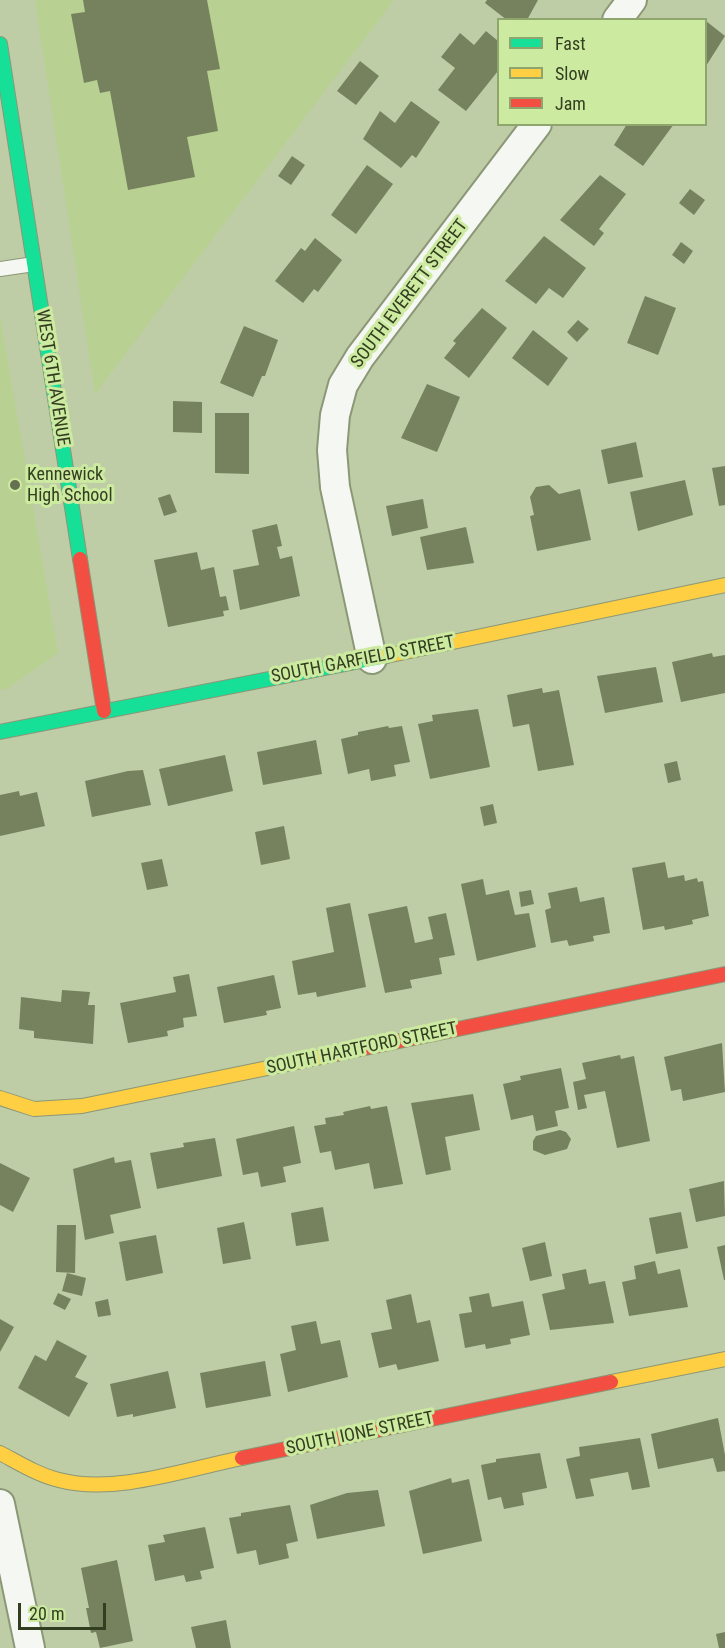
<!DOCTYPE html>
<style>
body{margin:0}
#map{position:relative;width:725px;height:1648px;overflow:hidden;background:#becda5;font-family:"Roboto Condensed",sans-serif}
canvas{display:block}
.legend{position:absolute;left:497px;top:18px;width:210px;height:108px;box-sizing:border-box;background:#cdeaa1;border:2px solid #8fa56e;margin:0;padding:8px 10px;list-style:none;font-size:18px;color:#333e21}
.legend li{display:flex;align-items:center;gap:12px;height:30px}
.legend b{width:30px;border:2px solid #8fa56e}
.scale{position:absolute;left:18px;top:1603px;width:88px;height:27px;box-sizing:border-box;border:3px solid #333e21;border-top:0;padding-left:8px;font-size:18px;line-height:21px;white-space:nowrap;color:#333e21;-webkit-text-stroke:4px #cdeaa1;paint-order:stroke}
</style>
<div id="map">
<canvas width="725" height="1648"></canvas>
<ul class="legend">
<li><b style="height:8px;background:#16e098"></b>Fast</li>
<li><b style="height:8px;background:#ffcf43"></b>Slow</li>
<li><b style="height:8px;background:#f24e42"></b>Jam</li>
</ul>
<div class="scale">20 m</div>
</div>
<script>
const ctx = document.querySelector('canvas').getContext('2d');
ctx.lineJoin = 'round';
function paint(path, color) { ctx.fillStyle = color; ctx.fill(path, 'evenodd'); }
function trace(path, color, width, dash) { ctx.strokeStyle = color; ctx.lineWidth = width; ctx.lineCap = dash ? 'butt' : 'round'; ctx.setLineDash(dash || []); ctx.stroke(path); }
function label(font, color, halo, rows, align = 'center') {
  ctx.font = font + ' "Roboto Condensed",sans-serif'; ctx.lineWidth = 6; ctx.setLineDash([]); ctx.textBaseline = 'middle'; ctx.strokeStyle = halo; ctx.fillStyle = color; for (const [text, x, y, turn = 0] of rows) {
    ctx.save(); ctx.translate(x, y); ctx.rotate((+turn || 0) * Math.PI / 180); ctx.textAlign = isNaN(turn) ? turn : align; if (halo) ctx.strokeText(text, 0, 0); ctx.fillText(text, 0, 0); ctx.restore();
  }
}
paint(new Path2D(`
 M35 0H394L95 394Z
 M0 316 58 653 8 688 0 690Z`), '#b8d092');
paint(new Path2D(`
 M83 0H207L220 69 207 71 218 131 187 137 195 177 128 190 110 91 100 93 97 80 84 83 71 14 85 12Z
 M487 0H538L527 20H507L485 3Z
 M706 21 725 36 706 66Z
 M486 31 498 41V71L466 111 438 90 455 68 441 57 460 33 474 45Z
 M360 61 379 76 356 105 337 91Z
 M411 101 440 122 416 158 412 155 401 168 363 139 380 111 395 123Z
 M627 124H674L643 166 614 145Z
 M292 156 305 165 291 185 278 176Z
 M367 165 393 184 356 234 331 215Z
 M600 175 626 194 599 229 604 233 594 246 560 220Z
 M690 189 705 200 694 215 679 203Z
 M544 236 586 268 563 298 549 288 536 304 505 281Z
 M315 238 342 260 318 292 314 289 303 303 275 281 301 248 305 251Z
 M681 242 693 251 684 264 672 255Z
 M645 296 676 308 658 355 627 343Z
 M482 308 507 328 469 378 444 358 456 343 453 341Z
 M578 320 589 329 577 342 567 332Z
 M244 326 278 340 265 376H262L253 397 220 383Z
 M533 330 568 358 548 386 512 358Z
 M427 384 460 397 437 452 401 438Z
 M173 401 202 402V433L173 432Z
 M215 413H249V474L215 473Z
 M636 442 643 477 608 484 601 450Z
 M725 466V505L719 506 712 468Z
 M685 480 693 515 638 531 630 492Z
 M549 485 559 494 580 489 591 540 537 551 530 516 534 515 530 497 536 487Z
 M170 494 177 512 164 516 158 498Z
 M423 499 428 528 392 536 386 506Z
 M277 524 282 546 277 547 280 559 292 556 300 596 240 610 233 570 259 565 252 530Z
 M466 527 474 563 427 570 420 537Z
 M197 552 201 570 214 567 220 597 226 596 229 610 223 611 224 616 168 627 154 560Z
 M712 653 713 657 725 655V693L681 702 672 662Z
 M656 667 663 702 605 713 597 676Z
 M542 688 543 693 559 690 574 765 538 771 529 724 513 727 507 695Z
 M478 709 490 767 430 779 418 724 433 721 432 715Z
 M388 726 389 728 402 726 410 762 394 765 396 776 371 781 369 769 348 774 341 739 358 735V732Z
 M316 740 322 774 263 785 257 752Z
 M225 755 233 791 168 806 159 769Z
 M677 761 681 780 668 783 664 764Z
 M143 770 151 805 92 817 85 781 128 771Z
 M19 791 20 796 37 792 45 826 0 836V795Z
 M493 804 497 823 484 826 480 807Z
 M284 826 290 859 261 865 255 832Z
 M162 859 168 886 147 890 141 863Z
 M665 862 668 878 684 875 685 881 697 878 698 882 703 881 709 916 692 920 693 924 665 930 664 926 643 930 632 868Z
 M483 879 486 895 509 890 515 915 529 913 536 947 477 961 461 884Z
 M577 887 580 902 604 897 610 933 593 936 594 941 569 946 567 940 551 943 545 910 551 908 548 893Z
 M531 890 534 904 521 907 519 892Z
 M350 903 366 987 317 997 316 992 298 995 292 961 334 952 326 908Z
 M407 906 415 943 433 939 428 917 446 913 455 955 439 958 442 974 410 980 412 988 385 993 368 914Z
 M189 974 197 1016 183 1018 184 1027 167 1031 168 1036 128 1043 120 1003 176 992 173 977Z
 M274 975 281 1008 266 1011 267 1015 224 1023 217 987Z
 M62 990 90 992 88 1005H95L93 1044 34 1038V1031L19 1029 21 997 61 1002Z
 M722 1043 725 1092 683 1101 681 1089 671 1091 664 1057Z
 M620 1055 621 1059 634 1056 650 1141 617 1148 605 1091 584 1095 587 1108 578 1110 573 1082 586 1079 582 1063Z
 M561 1068 569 1108 555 1111 558 1126 536 1131 533 1115 511 1120 503 1084 521 1080 520 1076Z
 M473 1094 480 1130 445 1137 451 1170 426 1175 411 1103Z
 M370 1106 371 1109 387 1106 403 1184 374 1189 369 1163 335 1170 331 1151 320 1153 314 1126 326 1124 325 1118 344 1115 343 1112Z
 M294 1126 301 1163 283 1167 286 1182 261 1187 258 1172 243 1175 236 1139Z
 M560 1130 566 1132 571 1139 567 1149 545 1155 533 1150V1141L536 1136Z
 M215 1138 222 1176 157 1189 150 1153 184 1147 183 1143Z
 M114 1157 115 1163 131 1160 141 1208 110 1215 114 1233 85 1240 73 1169Z
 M0 1163 30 1178 13 1212 0 1205Z
 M724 1181 725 1216 696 1222 689 1189Z
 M323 1207 329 1241 296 1246 291 1213Z
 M681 1212 688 1248 656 1254 649 1218Z
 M244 1222 251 1259 223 1264 217 1228Z
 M57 1225H76L75 1273 56 1272Z
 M156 1235 163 1273 126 1281 119 1242Z
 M545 1242 552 1276 530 1281 522 1248Z
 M725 1245V1280H724L717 1247Z
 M655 1261 658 1274 680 1269 688 1307 629 1316 622 1282 636 1279 634 1266Z
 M586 1269 589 1284 605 1281 614 1323 550 1330 542 1294 565 1289 562 1274Z
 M67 1273 86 1278 82 1296 62 1291Z
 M58 1293 71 1299 65 1310 53 1304Z
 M489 1293 492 1307 523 1301 530 1335 510 1339 511 1344 486 1349 485 1344 465 1348 459 1314 472 1312 469 1297Z
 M411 1294 417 1323 430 1320 439 1361 398 1370 396 1364 379 1368 371 1333 392 1329 386 1300Z
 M108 1299 111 1315 98 1317 95 1302Z
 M0 1319 14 1327 0 1352Z
 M316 1321 321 1344 340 1340 348 1377 288 1392 280 1354 296 1350 291 1326Z
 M57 1340 87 1356 75 1377 88 1383 69 1417 18 1388 35 1355 46 1361Z
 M265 1361 271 1396 206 1408 200 1373Z
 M168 1371 176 1408 133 1417V1414L117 1417 110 1384Z
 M718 1418 725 1455V1471L717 1472 713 1458 658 1469 651 1434Z
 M640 1438 650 1487 632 1490 628 1472 590 1479 594 1496 576 1499 566 1459 580 1456 579 1447Z
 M540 1453 547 1488 522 1493 524 1505 504 1509 501 1497 488 1500 481 1465 496 1462V1459Z
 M451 1478 452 1483 469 1479 482 1541 423 1554 409 1491Z
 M378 1490 385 1526 317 1539 310 1505 347 1493Z
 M290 1505 298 1541 286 1544 289 1558 259 1565 256 1550 237 1554 229 1518 241 1516V1513Z
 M205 1527 214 1568 200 1571 202 1579 186 1582 184 1575 155 1581 148 1545 165 1542 163 1535Z
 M117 1560 133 1641 100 1648 96 1632 91 1633 86 1608H89L81 1568Z
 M226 1620 231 1648H196L191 1627Z
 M725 1632V1648H719L716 1634Z`), '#76825e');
const lane = new Path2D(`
 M0 269 34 264`);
const street = new Path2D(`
 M617 20 632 0
 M372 659 335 487 332 450 335 415 343 385 360 357 537 124
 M0 1504 30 1648`);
const fast = new Path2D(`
 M0 44 80 559
 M0 732 386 656`);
const slow = new Path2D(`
 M386 656 725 585
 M0 1098 34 1109 82 1106 336 1054
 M611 1382 725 1359
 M0 1453C19 1463 38 1475 59 1480 114 1495 187 1469 242 1458`);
const jam = new Path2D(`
 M80 559 104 711
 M336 1054 725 974
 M242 1458 611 1382`);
trace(lane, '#8b9777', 16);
trace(street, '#8b9777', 32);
trace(fast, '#8b9777', 16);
trace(slow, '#8b9777', 16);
trace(jam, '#8b9777', 16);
trace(lane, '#f5f8f2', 14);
trace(street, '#f5f8f2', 28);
trace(fast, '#16e098', 14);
trace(slow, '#ffcf43', 14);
trace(jam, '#f24e42', 14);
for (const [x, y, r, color] of [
 [15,485,6,"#64704f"]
]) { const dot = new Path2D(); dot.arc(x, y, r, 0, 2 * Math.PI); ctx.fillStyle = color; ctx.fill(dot); trace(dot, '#cdeaa1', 2); }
label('18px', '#333e21', '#cdeaa1', [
 ["SOUTH EVERETT STREET",410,294,-53],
 ["WEST 6TH AVENUE",52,378,81],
 ["SOUTH GARFIELD STREET",363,660,-11],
 ["SOUTH HARTFORD STREET",362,1049,-12],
 ["SOUTH IONE STREET",360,1434,-12]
]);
label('18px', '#333e21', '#cdeaa1', [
 ["Kennewick",27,475],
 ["High School",27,496]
], 'left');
</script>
